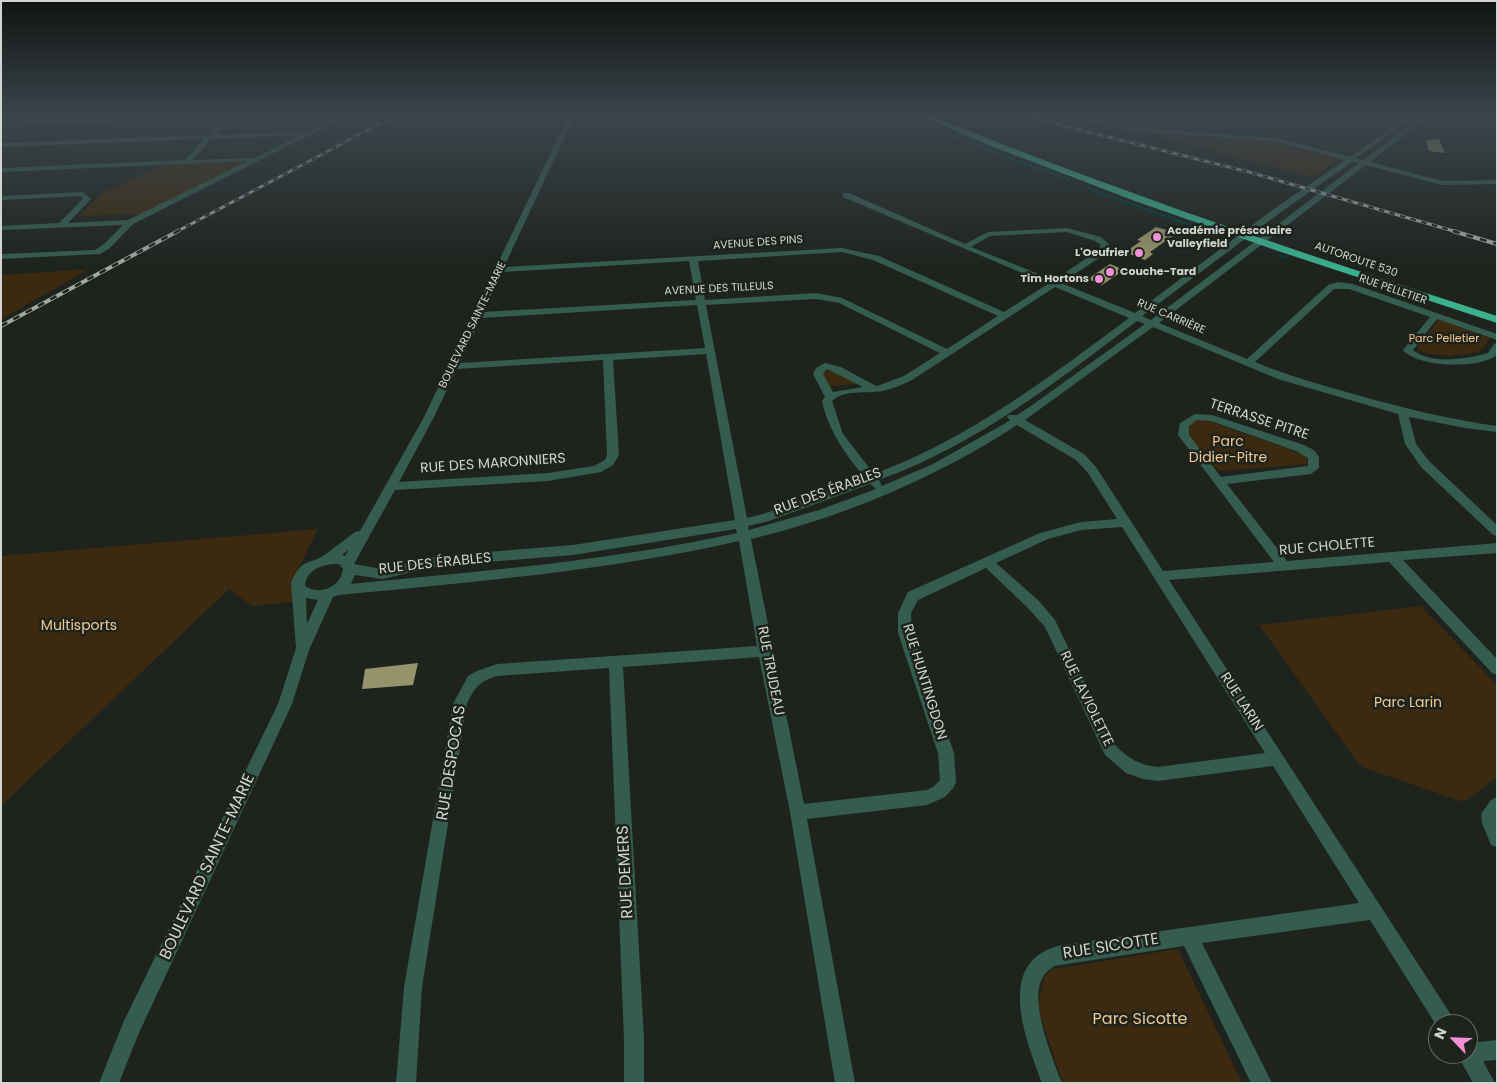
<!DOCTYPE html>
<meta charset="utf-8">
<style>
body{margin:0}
#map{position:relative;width:1498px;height:1084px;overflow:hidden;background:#1e231d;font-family:Poppins,sans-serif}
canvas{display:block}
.frame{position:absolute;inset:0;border:2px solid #d1d4d0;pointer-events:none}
.north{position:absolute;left:1428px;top:1014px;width:50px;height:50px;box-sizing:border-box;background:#1e231d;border:1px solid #666a65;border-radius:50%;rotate:294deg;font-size:14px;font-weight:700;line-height:20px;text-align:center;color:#d1d4d0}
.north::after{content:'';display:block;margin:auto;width:18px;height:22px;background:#f391d6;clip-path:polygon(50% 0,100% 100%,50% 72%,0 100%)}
</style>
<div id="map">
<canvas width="1498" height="1084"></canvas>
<div class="frame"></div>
<div class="north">N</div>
</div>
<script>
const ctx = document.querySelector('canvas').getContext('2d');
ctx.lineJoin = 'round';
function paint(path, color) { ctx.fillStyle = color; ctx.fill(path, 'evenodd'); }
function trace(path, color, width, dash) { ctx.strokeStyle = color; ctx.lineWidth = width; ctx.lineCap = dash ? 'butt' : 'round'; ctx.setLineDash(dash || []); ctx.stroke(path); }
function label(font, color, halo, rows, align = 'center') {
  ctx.font = font + ' Poppins,sans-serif'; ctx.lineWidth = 5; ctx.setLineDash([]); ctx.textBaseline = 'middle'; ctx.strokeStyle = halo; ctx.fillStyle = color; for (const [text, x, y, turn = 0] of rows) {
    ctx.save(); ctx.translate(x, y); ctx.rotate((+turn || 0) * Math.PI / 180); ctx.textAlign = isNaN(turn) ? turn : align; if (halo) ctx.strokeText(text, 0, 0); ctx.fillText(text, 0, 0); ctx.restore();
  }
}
paint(new Path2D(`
 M1148 134 1252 139 1286 145 1339 159 1312 177Z
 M248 161 142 214 79 216 102 193 168 163Z
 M89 269 5 317 1 319V275Z
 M1439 320 1490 338C1487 343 1483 350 1477 352 1464 356 1429 358 1418 349L1419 344Z
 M827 370 835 371 857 384 830 386 822 376 823 373Z
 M1197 420 1209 421 1302 454 1307 457 1308 462 1307 464 1219 471 1188 437 1190 424Z
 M318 529 295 576 292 602 252 606 229 589 1 806V556Z
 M1421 606 1497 685V777L1467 800 1460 801 1365 768 1358 763 1259 625Z
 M1178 949 1242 1083H1063L1037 1006 1045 975 1053 969Z`), '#3b2a10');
trace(new Path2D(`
 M908 117 1022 163 1069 179
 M1088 186 1089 189 1207 231`), '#003e42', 2);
trace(new Path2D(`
 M1280 256 1285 257`), '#003e42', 2.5);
paint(new Path2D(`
 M1439 139 1445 153 1429 151 1426 140Z
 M1156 227 1177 233 1150 252 1153 254 1145 260 1125 252 1141 241 1137 240Z
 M1110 264 1124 270 1102 285 1088 279Z
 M418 663 413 685 362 689 365 669Z`), '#95936b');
paint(new Path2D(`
 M128 117H181L178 119 1 126V122Z
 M223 117H230L215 135 308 132 338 117H346L133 224 110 248 100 254 1 259V254L95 250 104 244 123 225 1 230V226L59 223 83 199 81 196 1 200V196L83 192 91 199 68 223 128 220 248 161 1 172V168L185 160 204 139 1 147V143L208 135ZM301 135 255 158 193 160 211 139Z
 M568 117H574L504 267 842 248 879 256 1004 312 1048 284 843 197V193H849L965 244 988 232 1067 228 1101 237 1109 244 1102 256 1061 283 1135 313 1271 211 1345 160 1278 142 1131 131 1064 117H1078L1131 127 1278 138 1350 157 1407 117H1414L1356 158 1363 160 1421 117H1428L1370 162 1442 181 1497 180V184L1442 185 1366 165 1159 323 1247 359 1328 285 1338 282 1353 284 1497 334V340L1437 319 1413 350C1431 365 1467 359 1488 353L1494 344 1497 343V355C1480 369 1418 368 1403 350L1430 317 1349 289H1334L1255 362C1286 375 1318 384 1350 393 1399 407 1447 419 1497 426V432L1465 428 1409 417 1416 444 1429 461 1497 525V536L1493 535 1421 467 1405 444 1398 414 1278 379 1153 327 1025 420 1084 454 1096 467 1163 571 1274 562 1178 435 1180 423 1195 414 1212 415 1304 445 1314 450 1319 457V468L1311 474 1227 484 1287 561 1497 543V553L1403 560 1497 659V675L1492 673 1389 562 1169 580 1457 1024H1438V1028L1370 920 1202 943 1272 1083H1251L1184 946 1054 966C1050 969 1045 973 1043 977 1028 1000 1053 1059 1062 1083H1042C1026 1039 993 960 1062 945L1359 903 1273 766 1158 781 1143 779 1126 773 1105 755 1045 627 1028 608 986 568 918 600 911 613 912 633 954 753 956 782 954 787 945 797 927 805 807 819 855 1083H835L790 812 759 657 623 667 644 1039V1083H624V1039L609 668 497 676C480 681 474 688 467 704L422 987 416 1083H396L404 987 453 704 468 676 477 671 497 664 757 646 739 541C607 571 473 582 339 595L333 597 309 650 292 704 138 1035 119 1083H99L123 1023 278 704 296 648 291 583C302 557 308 566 326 554 336 547 345 539 355 532L360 531 424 417ZM1352 162 1359 163 1151 320 1142 316 1277 215ZM1067 232 1095 241 1101 245 1096 252 1054 280 971 247 990 236ZM842 252 873 260 998 316 947 349 842 298 816 293 705 300 698 261ZM689 261 696 300 483 312 502 272ZM1055 287 1129 318C1048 378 970 438 874 474L843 434 832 401C844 389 866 394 882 391 892 389 902 385 912 380ZM816 299 839 303 940 353 904 376 880 385 876 386 841 367 825 363 816 368 813 374 825 397 822 401C829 432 845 453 864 477L763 514 747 518 706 305ZM697 305 705 348 460 363 481 318ZM1137 321 1145 324 1031 406 1017 415H1008L1007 417 1010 420 1004 424 933 464 882 486 879 480C977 444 1055 383 1137 321ZM706 354 735 520 573 545 439 556 382 569 354 564 395 490 548 481 601 472 613 465 619 455 613 360ZM603 360 607 455 605 460 594 466 548 473 399 482 434 417 457 369ZM827 369 863 387 833 392 823 374ZM1197 420 1211 421 1296 451 1308 458V466L1221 477 1189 435V426ZM1017 425 1076 460 1088 473 1117 519 1081 522 1040 533 908 592 898 613V633L938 753 940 780 933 787 927 790 804 804 751 539C841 518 940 476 1017 425ZM870 484 876 489 819 510 749 530 748 526 769 521ZM1122 527 1265 753 1158 767C1139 765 1129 759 1115 745L1055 620 1038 600 996 563 1048 539 1081 530ZM736 529 737 533C610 561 481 571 351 584L355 575 382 579 439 566 573 555ZM349 549 345 556 342 555ZM336 564H339L343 569C341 587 320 596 305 586 306 570 322 564 336 564ZM306 598 318 600 307 624Z
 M1497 797V847L1491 845 1482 823 1481 814 1491 800Z
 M1497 1040V1060L1483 1061 1495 1083H1473L1457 1054H1468V1043Z`), '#345d4f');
paint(new Path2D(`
 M923 117H934C1119 192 1307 255 1497 316V323L1278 251 1135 201 994 147Z`), '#3bb08d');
const railFar1 = new Path2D(`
 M1028 117 1249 172 1457 232
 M176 232 392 117`);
const rail = new Path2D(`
 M1453 231 1497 244
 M1 326 178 231`);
trace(railFar1, '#a4a8a3', 3);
trace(rail, '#a4a8a3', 4);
trace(railFar1, '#1e231d', 2, [5.5]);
trace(rail, '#1e231d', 2.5, [7]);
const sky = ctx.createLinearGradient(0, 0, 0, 269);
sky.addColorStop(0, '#101310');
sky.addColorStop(0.43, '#3b454c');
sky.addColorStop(1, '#3b454c00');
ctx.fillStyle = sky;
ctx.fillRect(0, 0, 1498, 269);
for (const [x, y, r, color] of [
 [1157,237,5,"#f391d6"],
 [1139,253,5,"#f391d6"],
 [1110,272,5,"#f391d6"],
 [1099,279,5,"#f391d6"]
]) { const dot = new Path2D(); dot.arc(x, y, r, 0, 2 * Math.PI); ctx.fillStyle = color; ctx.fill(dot); trace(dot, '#1e231d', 2); }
label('bold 11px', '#d1d4d0', '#1e231d', [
 ["Académie préscolaire",1167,231],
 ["Valleyfield",1167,244],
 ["L'Oeufrier",1129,253,"right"],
 ["Couche-Tard",1120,272],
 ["Tim Hortons",1089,279,"right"]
], 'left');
label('11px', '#d1d4d0', '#1e231d', [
 ["AVENUE DES PINS",758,243,-4],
 ["AUTOROUTE 530",1356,260,19],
 ["AVENUE DES TILLEULS",719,289,-3],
 ["RUE PELLETIER",1393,290,19],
 ["RUE CARRIÈRE",1171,317,23],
 ["BOULEVARD SAINTE-MARIE",473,325,-64]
]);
label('11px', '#f1c78f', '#1e231d', [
 ["Parc Pelletier",1444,339]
]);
label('14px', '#d1d4d0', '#1e231d', [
 ["TERRASSE PITRE",1259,420,18],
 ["RUE DES MARONNIERS",493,464,-4],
 ["RUE DES ÉRABLES",828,492,-20],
 ["RUE CHOLETTE",1327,547,-5],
 ["RUE DES ÉRABLES",435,564,-6],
 ["RUE TRUDEAU",770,671,79],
 ["RUE HUNTINGDON",924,682,73],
 ["RUE LAVIOLETTE",1086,699,64],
 ["RUE LARIN",1241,702,57]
]);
label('14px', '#f1c78f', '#1e231d', [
 ["Parc",1228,442],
 ["Didier-Pitre",1228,458],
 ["Multisports",79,626],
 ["Parc Larin",1408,703]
]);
label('16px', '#d1d4d0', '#1e231d', [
 ["RUE DESPOCAS",452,763,-81],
 ["BOULEVARD SAINTE-MARIE",208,867,-65],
 ["RUE DEMERS",626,872,-93],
 ["RUE SICOTTE",1111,947,-9]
]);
label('16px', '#f1c78f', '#1e231d', [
 ["Parc Sicotte",1140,1020]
]);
</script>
